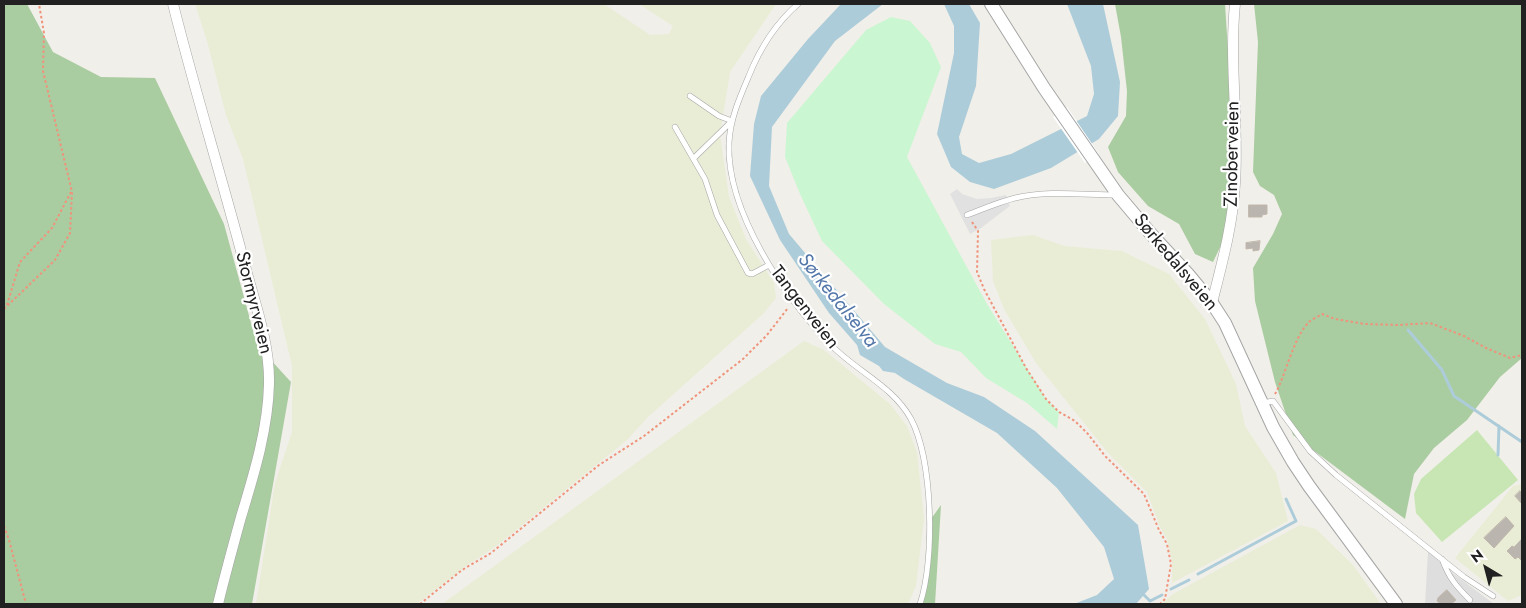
<!DOCTYPE html>
<meta charset="utf-8">
<style>
body{margin:0}
#map{position:relative;width:1526px;height:608px;overflow:hidden;background:#f1efe9;font-family:Jost,sans-serif}
canvas{display:block}
.frame{position:absolute;inset:0;border:5px solid #212121;pointer-events:none}
.north{position:absolute;left:1461px;top:543px;width:50px;height:50px;-webkit-text-stroke:4px #fff;paint-order:stroke;rotate:323deg;font-size:14px;font-weight:700;line-height:20px;text-align:center;color:#212121}
.north::after{content:'';display:block;margin:auto;width:18px;height:22px;background:#212121;clip-path:polygon(50% 0,100% 100%,50% 72%,0 100%)}
</style>
<div id="map">
<canvas width="1526" height="608"></canvas>
<div class="frame"></div>
<div class="north">N</div>
</div>
<script>
const ctx = document.querySelector('canvas').getContext('2d');
ctx.lineJoin = 'round';
function paint(path, color) { ctx.fillStyle = color; ctx.fill(path, 'evenodd'); }
function trace(path, color, width, dash) { ctx.strokeStyle = color; ctx.lineWidth = width; ctx.lineCap = dash ? 'butt' : 'round'; ctx.setLineDash(dash || []); ctx.stroke(path); }
function label(font, color, halo, rows, align = 'center') {
  ctx.font = font + ' Jost,sans-serif'; ctx.lineWidth = 4.5; ctx.setLineDash([]); ctx.textBaseline = 'middle'; ctx.strokeStyle = halo; ctx.fillStyle = color; for (const [text, x, y, turn = 0] of rows) {
    ctx.save(); ctx.translate(x, y); ctx.rotate((+turn || 0) * Math.PI / 180); ctx.textAlign = isNaN(turn) ? turn : align; if (halo) ctx.strokeText(text, 0, 0); ctx.fillText(text, 0, 0); ctx.restore();
  }
}
paint(new Path2D(`
 M1428 551 1454 574 1494 604H1425Z`), '#dfdede');
paint(new Path2D(`
 M195 4H604L650 35 669 34 673 26 639 4H776L730 72 720 135 729 197 746 239 774 283 776 298 763 314 648 417 627 440 499 544 466 566 417 604H256L275 483 292 432V366L243 159 226 115 207 41Z
 M1033 235 1064 246 1122 251 1169 274 1205 319 1236 384 1245 426 1276 473 1288 521 1172 583V560L1167 539 1160 527 1147 492 1108 453 1036 363 1004 309 993 281 991 240Z
 M804 341 824 350 890 404 907 426 917 452 924 519 916 586 908 604H442Z
 M1522 484V595L1508 601 1455 558 1513 486Z
 M1300 525 1316 529 1353 565 1381 604H1161L1173 594Z`), '#e9edd6');
paint(new Path2D(`
 M1477 430 1518 480 1442 542 1416 513 1414 494 1421 479Z`), '#c7e6b4');
paint(new Path2D(`
 M4 4H27L53 52 101 77 155 78 224 224 257 345 291 382 252 604H4Z
 M1115 4H1225L1234 143 1225 237 1213 262 1195 254 1179 224 1148 206 1118 172 1108 147 1126 116 1127 91 1121 37Z
 M1254 4H1522V358L1500 377 1467 420 1434 448 1414 474 1405 519 1293 435 1275 382 1255 301 1253 268 1273 234 1282 214 1274 195 1260 186 1253 172 1258 42Z
 M941 505 935 604H923L931 519Z`), '#aacca1');
paint(new Path2D(`
 M891 17 910 21 930 43 941 67 907 157 987 304 1046 399 1059 412 1057 429 1027 403 986 378 961 352 935 344 884 304 822 241 800 194 785 157 787 123 866 30Z`), '#cbf6d2');
paint(new Path2D(`
 M957 189 962 194 977 199 991 198 1006 195 1010 206 981 228 970 234 950 194Z`), '#e1e1e1');
paint(new Path2D(`
 M841 4H883L835 41 772 127 769 186 789 234 885 347 947 383 984 397 1035 431 1138 525 1149 589 1136 604H1074L1097 595 1114 579 1104 547 1057 488 997 433 904 379 895 373 883 371 879 366 860 355 857 345 829 313 780 240 750 176 754 124 761 96 808 39Z
 M944 4H969L980 23 976 86 959 137 962 154 979 163 1011 154 1087 116 1094 94 1091 66 1067 4H1103L1120 82 1118 116 1099 139 1051 168 994 189 970 182 951 167 937 134 954 53V26Z`), '#adccda');
paint(new Path2D(`
 M1067 107 1099 154 1085 163 1053 117Z`), '#fff');
trace(new Path2D(`
 M1408 330 1442 370 1454 396 1522 442
 M1498 455 1499 426
 M1198 574 1296 521 1286 499
 M1171 589 1189 580
 M1144 595 1150 601 1162 595`), '#adccda', 3);
const building = new Path2D(`
 M1249 205H1267V214L1262 215V217H1249Z
 M1260 241 1259 250 1253 251V248L1246 249V243Z
 M1520 491 1522 494V504L1515 496Z
 M1506 517 1514 526 1494 548 1484 538Z
 M1522 539V561L1518 557 1515 559 1507 551 1512 546 1514 547Z
 M1447 590 1456 600 1451 604H1441L1437 601 1438 598Z`);
paint(building, '#bab5ae');
trace(building, '#c1b7ac', 1);
const service = new Path2D(`
 M798 4C775 24 759 50 748 78 739 99 730 120 729 143 726 211 785 298 831 345 856 371 893 386 911 419 933 460 935 560 920 604
 M690 96 719 116 732 121 694 158
 M675 127 705 179 717 215 748 273 752 274 769 265
 M967 215C983 209 999 202 1015 198 1049 190 1083 195 1117 195
 M1263 403 1273 401 1310 451 1336 475 1464 577 1493 596
 M1442 559C1449 578 1456 586 1470 600`);
const minor = new Path2D(`
 M173 4C195 92 222 178 245 266 255 304 270 344 269 384 268 429 254 474 241 517 233 546 225 575 218 604
 M1212 303C1222 263 1233 224 1235 183 1239 123 1229 63 1235 4`);
const tertiary = new Path2D(`
 M991 4 1044 88 1118 195 1151 234 1188 274 1212 303 1225 323 1273 427 1293 462 1309 486 1396 604`);
trace(service, '#a5a5a5', 6);
trace(minor, '#a5a5a5', 11);
trace(tertiary, '#a5a5a5', 14);
trace(new Path2D(`
 M972 222 978 231 977 272 984 289 1026 368 1046 399 1059 412 1075 421 1088 434 1105 456 1144 494 1159 530 1167 544 1171 564 1165 599 1160 604
 M7 305 20 262 52 228 71 192
 M4 309 55 260 70 233 72 192 43 71 44 33 39 4
 M1275 394C1286 375 1293 338 1309 322 1312 319 1318 317 1322 314L1335 319 1365 324 1399 325 1430 323 1464 336 1486 348 1510 358 1522 355
 M4 526 9 540 26 604
 M420 604 462 570 491 553 599 465 644 436 743 359 767 335 788 308`), '#ef937b', 2, [2.5, 2.5]);
trace(service, '#fff', 5);
trace(minor, '#fff', 10);
trace(tertiary, '#fff', 12);
label('19px', '#212121', '#fff', [
 ["Zinoberveien",1233,154,-89],
 ["Sørkedalsveien",1175,263,50],
 ["Stormyrveien",253,303,76],
 ["Tangenveien",804,308,52]
]);
label('italic 20px', '#5477aa', '#fff', [
 ["Sørkedalselva",837,301,51]
]);
</script>
